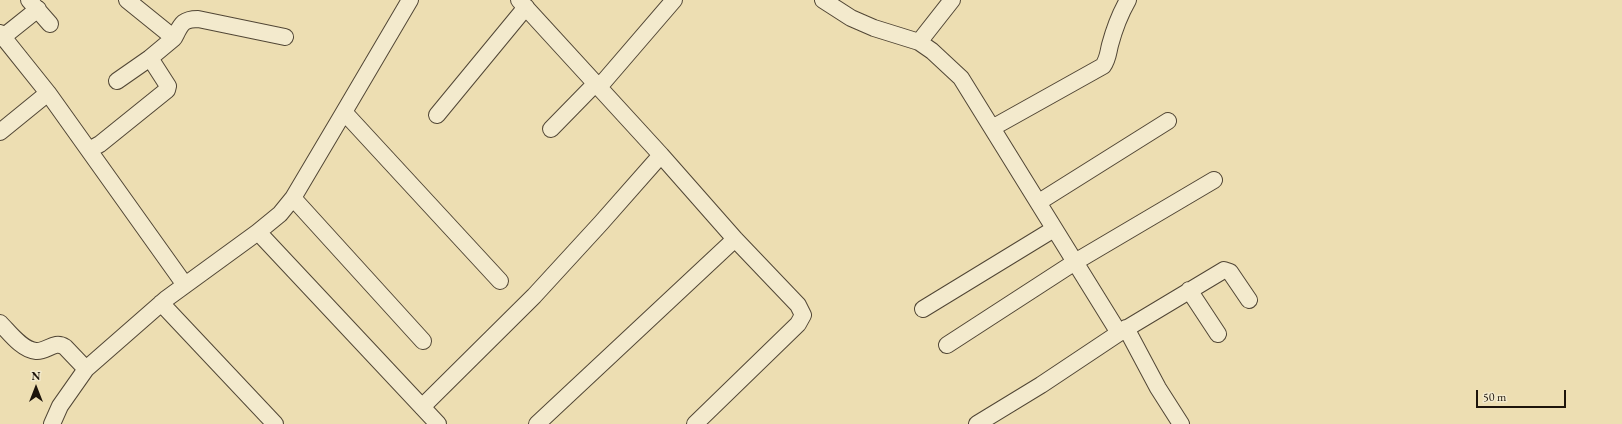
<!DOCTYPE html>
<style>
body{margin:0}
#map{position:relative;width:1622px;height:424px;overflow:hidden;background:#eddeb2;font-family:"EB Garamond",serif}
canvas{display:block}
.north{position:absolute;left:16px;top:368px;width:40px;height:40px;-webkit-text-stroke:3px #f3eacd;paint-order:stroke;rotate:0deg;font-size:11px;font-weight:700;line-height:16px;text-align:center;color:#1d140b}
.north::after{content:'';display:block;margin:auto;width:14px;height:18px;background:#1d140b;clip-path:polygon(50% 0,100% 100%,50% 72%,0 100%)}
.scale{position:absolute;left:1476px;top:390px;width:90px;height:18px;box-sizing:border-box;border:2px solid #1d140b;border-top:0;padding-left:5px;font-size:12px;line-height:14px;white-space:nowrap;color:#1d140b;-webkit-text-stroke:3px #f3eacd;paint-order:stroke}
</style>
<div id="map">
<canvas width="1622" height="424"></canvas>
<div class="north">N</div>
<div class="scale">50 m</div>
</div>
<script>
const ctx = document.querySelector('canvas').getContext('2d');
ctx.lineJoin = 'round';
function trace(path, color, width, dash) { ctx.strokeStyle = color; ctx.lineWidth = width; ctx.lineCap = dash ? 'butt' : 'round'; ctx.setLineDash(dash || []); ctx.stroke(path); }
const minor = new Path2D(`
 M29 0 50 24
 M410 0 344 112 500 281
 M823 0 851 18 874 28 919 42 932 51 961 78 1119 333 1041 385 977 424
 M0 33 48 93 185 285
 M3 37 38 9
 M174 38C181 25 182 19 198 19L285 37
 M919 42 952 0
 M117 81 150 58 174 38 127 0
 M600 86 674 0
 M437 115 526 7
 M992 128 1103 66C1108 59 1108 53 1110 45 1114 30 1120 14 1128 0
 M551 129 596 83
 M0 132 48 93
 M89 150 100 144 167 90 168 86 150 58
 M661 155 735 239 798 305 803 315 798 324 695 424
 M293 198 423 341
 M1039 202 1168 121
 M258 232 438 424
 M1189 290 1218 334
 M161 303 275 424
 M923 309 1054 229
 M0 323C9 332 22 350 36 351 47 352 54 340 65 347L86 369
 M1126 328 1158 388 1181 424
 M1119 333 1224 270 1230 272 1249 300
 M947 345 1075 262 1214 180
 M422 407 534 296 601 223 661 155 519 0
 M52 424 60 406 86 369 166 299 258 232 280 214 293 198 344 112
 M537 424 735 239`);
trace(minor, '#514635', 18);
trace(minor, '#f3eacd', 16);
</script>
